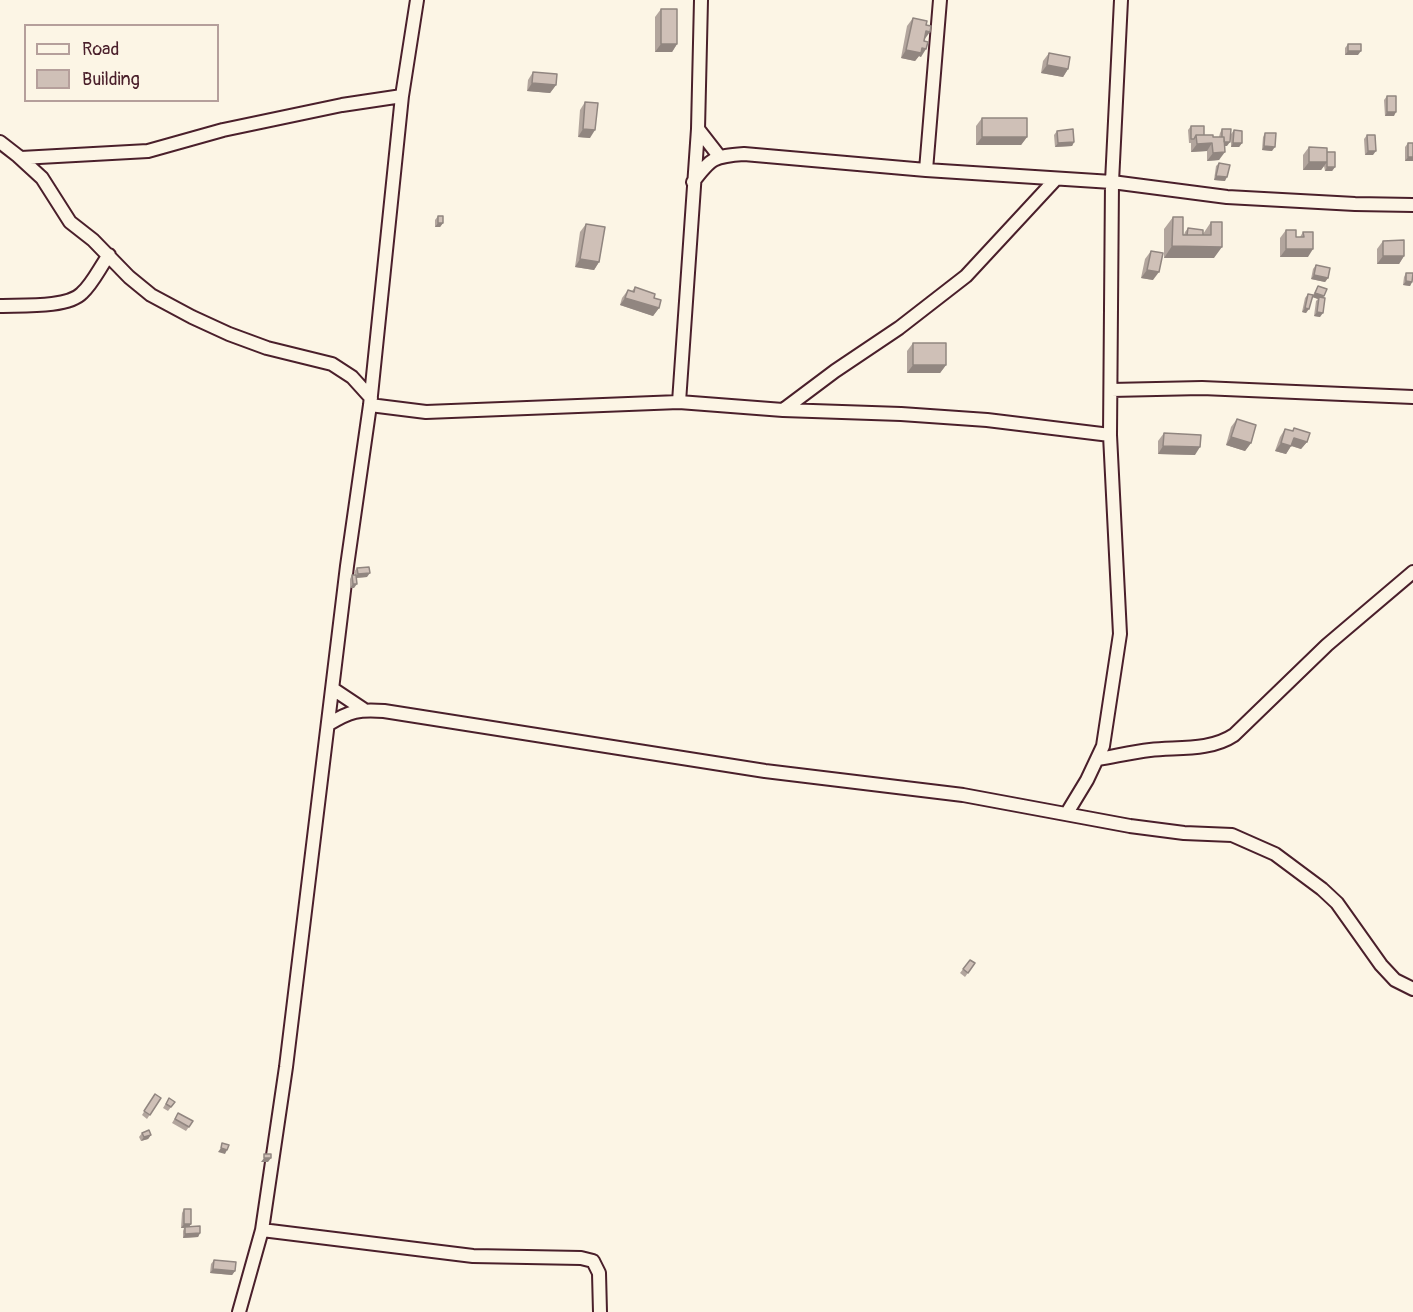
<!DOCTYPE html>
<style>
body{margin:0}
#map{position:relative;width:1413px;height:1312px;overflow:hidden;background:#fcf5e5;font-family:Pangolin,sans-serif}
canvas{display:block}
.legend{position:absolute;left:24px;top:24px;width:195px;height:78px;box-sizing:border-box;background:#fcf5e5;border:2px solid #b59f9b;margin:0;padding:8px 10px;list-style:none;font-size:18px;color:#4a1f2b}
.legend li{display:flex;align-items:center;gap:12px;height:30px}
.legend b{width:30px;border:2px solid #b59f9b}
</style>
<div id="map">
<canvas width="1413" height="1312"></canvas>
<ul class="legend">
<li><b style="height:8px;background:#fcf5e5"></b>Road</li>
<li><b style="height:16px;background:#cfc0b7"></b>Building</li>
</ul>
</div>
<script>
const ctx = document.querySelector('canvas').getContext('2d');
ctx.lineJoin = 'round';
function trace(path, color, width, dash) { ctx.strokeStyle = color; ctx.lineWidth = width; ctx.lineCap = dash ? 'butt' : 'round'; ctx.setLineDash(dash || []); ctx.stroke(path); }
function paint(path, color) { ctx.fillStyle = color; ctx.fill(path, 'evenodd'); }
const minor = new Path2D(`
 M698 129 719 156
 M0 142 18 156 42 178 70 222 93 240 129 277 151 295 192 317 229 334 267 348 332 364 352 377 371 398
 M21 158 148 151 223 130 342 105 402 96
 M926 170 940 0
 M693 182C711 158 714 156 744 154L926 170 1112 182 1227 197 1355 204 1413 205
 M0 306C20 305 68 308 82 293 93 283 100 267 109 255
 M1111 390 1202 388 1413 397
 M679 402 698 129 701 0
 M370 405 426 412 679 402 783 410 901 414 987 420 1110 435
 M783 410 835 371 899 328 966 276 1055 180
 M333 689 363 709
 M329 724C350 711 359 709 384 711L765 771 963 795 1130 826 1184 833 1232 835 1275 854 1322 889 1337 903 1381 965 1395 980 1413 989
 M1098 759C1116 756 1133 752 1150 750 1178 747 1210 751 1234 735L1327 645 1413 572
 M1067 813 1087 780 1103 746 1120 634 1110 435 1112 182 1121 0
 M262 1230 473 1256 581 1258 593 1261 599 1273 600 1312
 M239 1312 262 1230 286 1067 347 566 370 405 402 96 417 0`);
trace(minor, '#4a1f2b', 16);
trace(minor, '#fcf5e5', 12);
paint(new Path2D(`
 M661 9 677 44 672 52H655V17Z
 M913 18 924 40 921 57 919 56 915 61 901 58 907 26Z
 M1348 44 1358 55H1345V48Z
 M1049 53 1068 69 1063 77 1041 73 1043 61Z
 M533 72 556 85 550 93 527 91 528 80Z
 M1387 96 1394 116H1385L1384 100Z
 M585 102 590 138 578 137 580 110Z
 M982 118 1027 137 1021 145H976V126Z
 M1191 126 1204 135 1213 137H1219L1220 133 1222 129 1227 146H1224L1219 160 1207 161V151L1191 152V143H1189L1188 130Z
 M1234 130 1242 143 1239 147H1231V134Z
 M1057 131 1074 142 1072 146 1055 147 1054 135Z
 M1265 133 1272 151 1262 150 1263 137Z
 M1367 135 1373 155H1365L1364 139Z
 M1408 143 1413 161H1405V147Z
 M1309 147 1327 152 1335 167 1332 171H1325L1324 166 1321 170H1303V155Z
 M1219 163 1225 181 1214 180 1216 166Z
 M438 216 443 223 440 227H435V220Z
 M1173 217 1183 235H1184L1185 232 1188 228 1203 234 1211 222 1214 258H1164V229Z
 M586 224 599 262 594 270 575 267 580 232Z
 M1286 230 1296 237H1300L1303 232 1308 257H1280V238Z
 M1383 241 1404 256 1399 264H1377V249Z
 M1151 251 1153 280 1141 278 1145 259Z
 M1316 265 1328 278 1325 282 1311 279 1313 269Z
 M1406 273 1412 282 1410 286 1403 285 1404 277Z
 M1318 286 1323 298 1320 317 1314 316 1316 301 1318 299 1313 297 1306 313 1302 312 1305 298 1308 294 1313 295Z
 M635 287 654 298 659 308 653 316 620 305 622 298 628 290 632 291Z
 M913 343 946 365 940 373H907V351Z
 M1237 419 1251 443 1245 451 1226 445 1231 427Z
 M1294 428 1307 442 1301 449 1291 446 1286 454 1275 451 1280 437 1285 429 1292 431Z
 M1164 433 1195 455 1158 454V441Z
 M357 568 367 577 356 578 354 588H350V579L352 575H355L354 572Z
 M970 960 975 963 965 977 960 973Z
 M155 1094 161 1098 147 1119 142 1115Z
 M169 1098 175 1102 168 1111 163 1108Z
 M178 1113 193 1121 186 1131 172 1123Z
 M142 1133 151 1135 148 1139 141 1141 139 1137Z
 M184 1209 191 1224 189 1227 200 1233 198 1237 183 1238V1231L184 1228H181L182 1213Z
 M214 1260 235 1271 232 1275 210 1273 211 1264Z`), '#b2a59d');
paint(new Path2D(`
 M926 31 930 32 924 40Z
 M661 44H677L672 52H655Z
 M922 48 926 49 921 57 919 56 915 61 901 58 906 50Z
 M1348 51H1361L1358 55H1345Z
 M1047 65 1068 69 1063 77 1041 73Z
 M532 83 556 85 550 93 527 91Z
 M1387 112H1396L1394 116H1385Z
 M583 129 595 130 590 138 578 137Z
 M982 137H1027L1021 145H976Z
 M1074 142 1072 146 1055 147 1058 143Z
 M1222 142H1230L1227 146H1219Z
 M1212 143 1207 151 1191 152 1197 144Z
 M1233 143H1242L1239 147H1231Z
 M1264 146 1275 147 1272 151 1262 150Z
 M1368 151H1376L1373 155H1365Z
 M1225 152 1219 160 1207 161 1213 153Z
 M1408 157H1413V161H1405Z
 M1309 162H1327L1321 170H1303Z
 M1327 167H1335L1332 171H1325Z
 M1216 176 1227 177 1225 181 1214 180Z
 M438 223H443L440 227H435Z
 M1172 246 1222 247 1214 258H1164Z
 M1286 249H1313L1308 257H1280Z
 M1383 256H1404L1399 264H1377Z
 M580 259 599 262 594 270 575 267Z
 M1147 270 1159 272 1153 280 1141 278Z
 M1314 275 1328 278 1325 282 1311 279Z
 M1406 281 1412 282 1410 286 1403 285Z
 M1315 293 1324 296 1321 300 1319 297 1318 299 1312 297Z
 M625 298 659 308 653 316 620 305Z
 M1305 308 1309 309 1306 313 1302 312Z
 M1317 312 1323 313 1320 317 1314 316Z
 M913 365H946L940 373H907Z
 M1231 437 1251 443 1245 451 1226 445Z
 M1294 438 1307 442 1301 449 1289 445Z
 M1281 443 1291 446 1286 454 1275 451Z
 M1163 446 1200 447 1195 455 1158 454Z
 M370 573 367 577 355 578 358 574Z
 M353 584H357L354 588H350Z
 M151 1135 148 1139 141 1141 144 1137Z
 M221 1148 227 1150 225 1154 218 1152Z
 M264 1158H271L268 1162H261Z
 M184 1224H191L188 1228 185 1227 184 1228H181Z
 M200 1233 198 1237 183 1238 185 1234Z
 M213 1269 235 1271 232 1275 210 1273Z`), '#918680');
const building = new Path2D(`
 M661 9H677V44H661Z
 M913 18 927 21 926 25 931 26 930 32 926 31 924 41 928 42 926 49 922 48 921 53 906 50Z
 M1348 44H1361V51H1348Z
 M1049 53 1070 57 1068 69 1047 65Z
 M533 72 557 74 556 85 532 83Z
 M1387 96H1396V112H1387Z
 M585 102 598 103 595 130 583 129Z
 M982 118H1027V137H982Z
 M1191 126H1204V135H1196L1194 139H1191Z
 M1073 129 1074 142 1058 143 1057 131Z
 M1222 129H1231L1230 142H1224V137H1222Z
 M1234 130 1242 131V143H1233Z
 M1265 133H1276L1275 147 1264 146Z
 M1196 135H1213V137H1224L1225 152 1213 153 1212 143 1197 144Z
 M1367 135H1375L1376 151H1368Z
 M1408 143H1413V157H1408Z
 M1309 147 1327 148V162H1309Z
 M1327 152H1335V167H1327Z
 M1219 163 1230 165 1227 177 1216 176Z
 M438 216H443V223H438Z
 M1173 217H1183V235H1211V222H1222V247L1172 246Z
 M586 224 605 227 599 262 580 259Z
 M1188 228 1203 230V235H1187Z
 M1286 230H1296V237H1304L1303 232H1313V249H1286Z
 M1404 240V256H1383V241Z
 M1151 251 1163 253 1159 272 1147 270Z
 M1316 265 1330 268 1328 278 1314 275Z
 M1406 273H1413L1412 282 1406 281Z
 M1318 286 1327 289 1324 296 1315 293Z
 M635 287 655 294 654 298 661 300 659 308 625 298 628 290 634 292Z
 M1308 294 1313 295 1309 309 1305 308Z
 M1319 297 1325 298 1323 313 1317 312Z
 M913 343H946V365H913Z
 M1237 419 1256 425 1251 443 1231 437Z
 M1294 428 1310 433 1307 442 1294 438 1291 446 1281 443 1285 429 1293 431Z
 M1164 433 1201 435 1200 447 1163 446Z
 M369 567 370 573 358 574 357 568Z
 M352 575H356L357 584H353Z
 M970 960 975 963 968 973 963 969Z
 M155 1094 161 1098 150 1115 144 1111Z
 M169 1098 175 1102 171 1107 166 1104Z
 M178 1113 193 1121 189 1127 175 1119Z
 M149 1130 151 1135 144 1137 142 1133Z
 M222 1143 229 1145 227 1150 221 1148Z
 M264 1154H271V1158H264Z
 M184 1209H191V1224H184Z
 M200 1226V1233L185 1234V1227Z
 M214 1260 236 1262 235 1271 213 1269Z`);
paint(building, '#cfc0b7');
trace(building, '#918680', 1.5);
</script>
